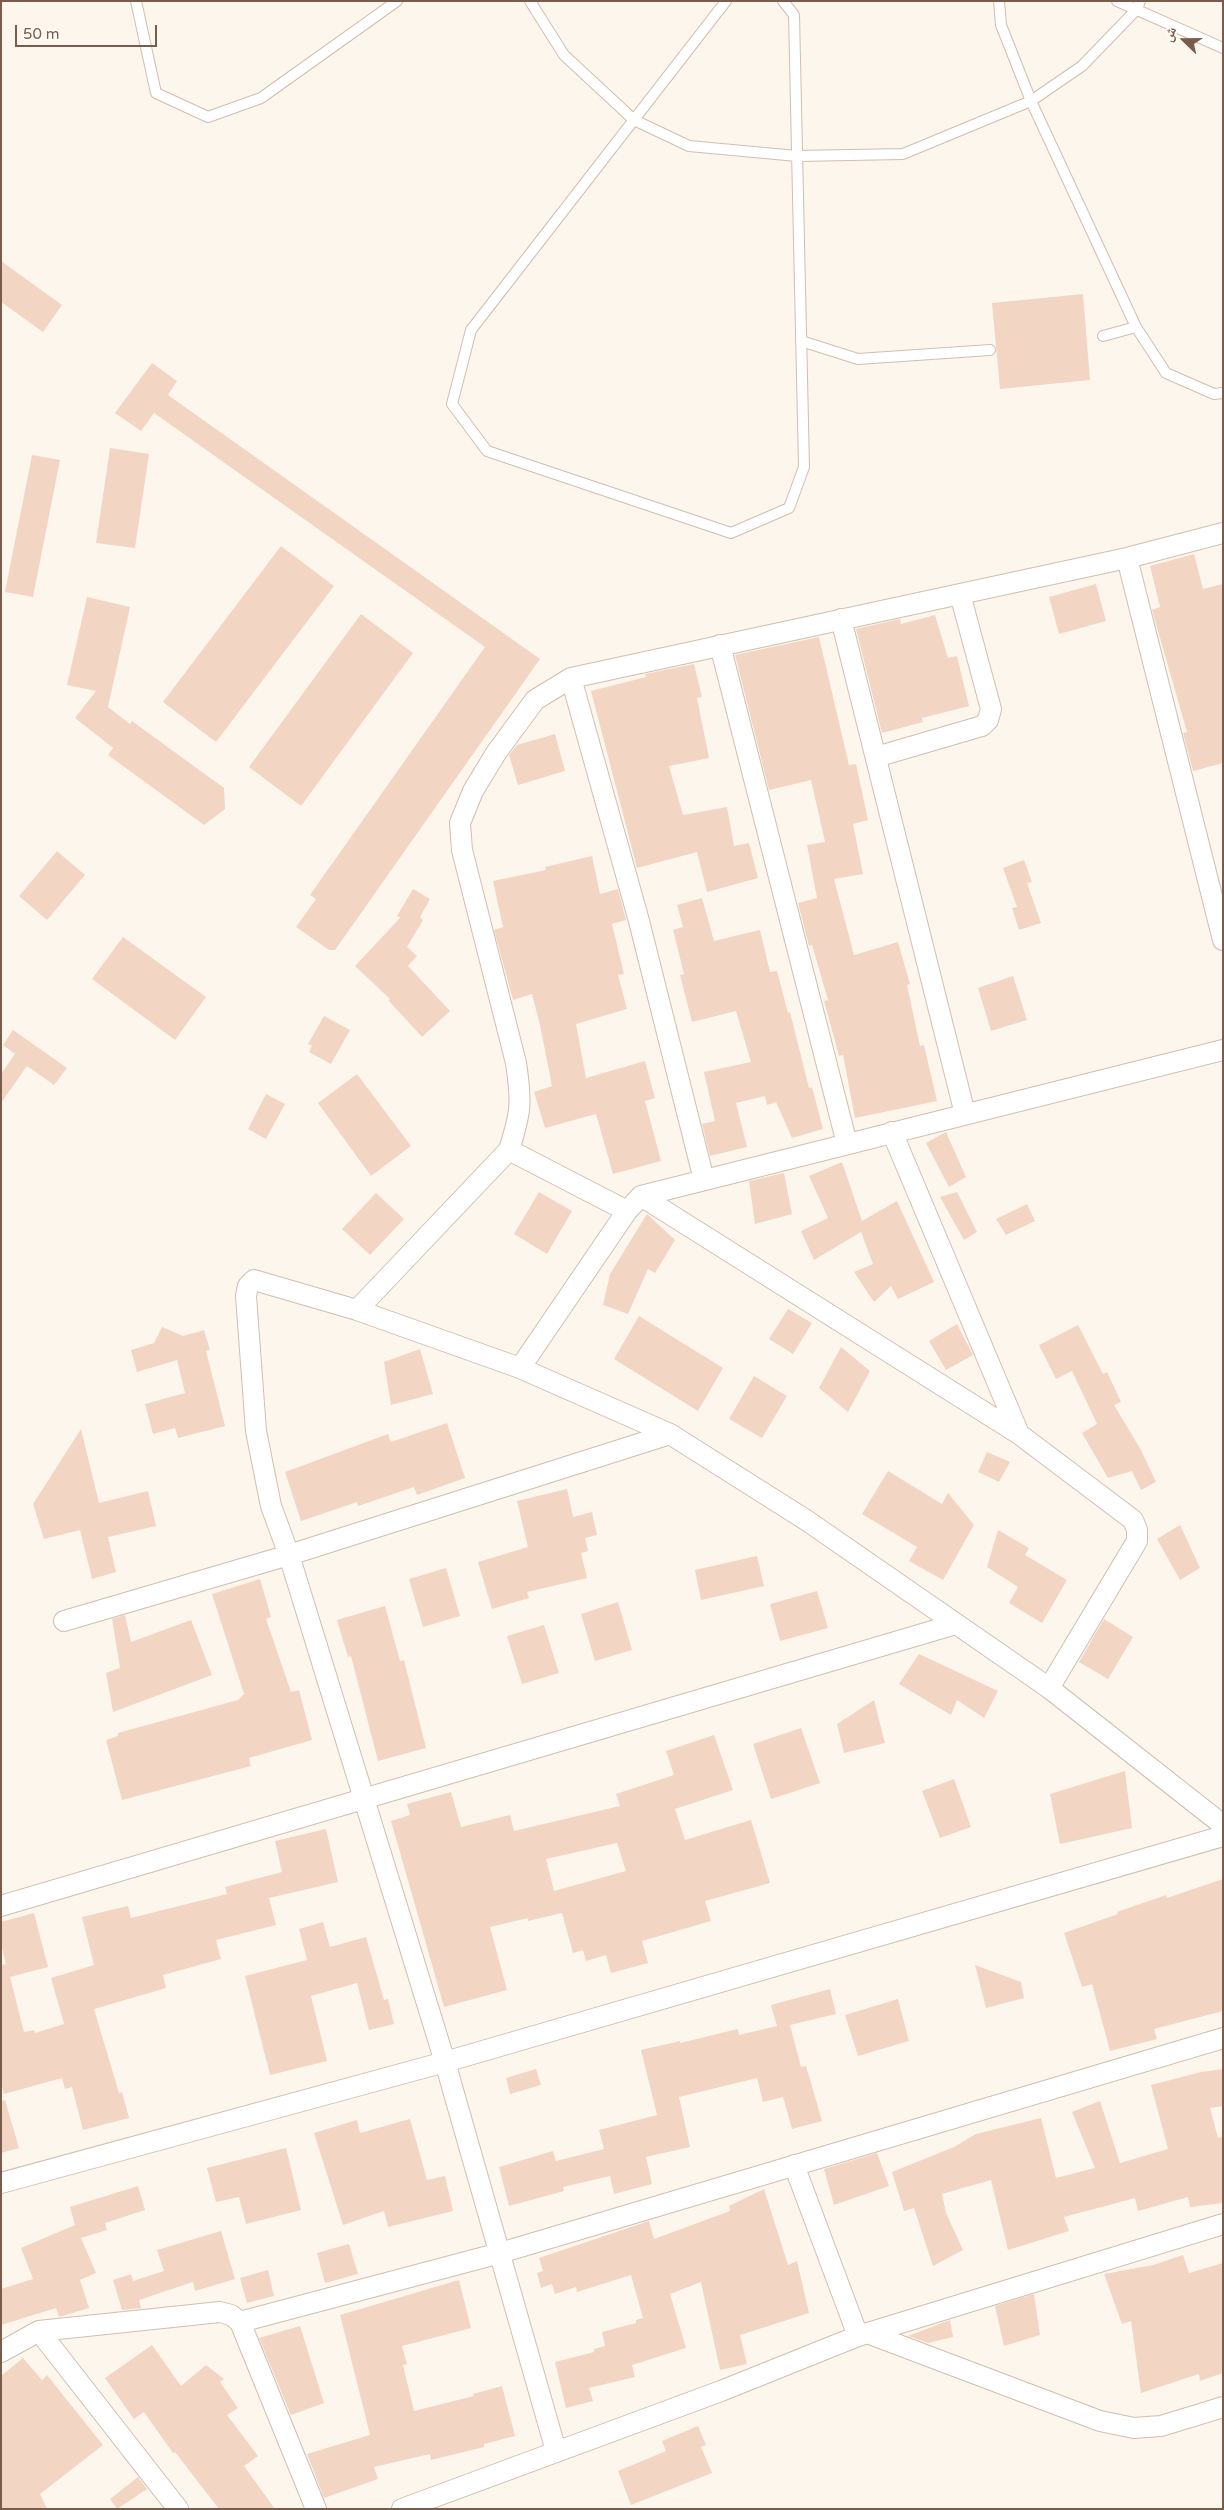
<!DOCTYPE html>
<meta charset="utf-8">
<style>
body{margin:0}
#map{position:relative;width:1224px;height:2510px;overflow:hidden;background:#fdf6ec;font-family:"Varela Round","Noto Naskh Arabic",sans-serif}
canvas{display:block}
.frame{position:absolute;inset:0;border:2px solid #7a5c4d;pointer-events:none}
.north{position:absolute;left:1159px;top:15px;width:50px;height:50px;-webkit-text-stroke:4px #fffaf3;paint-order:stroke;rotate:292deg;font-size:14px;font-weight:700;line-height:20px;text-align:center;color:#7a5c4d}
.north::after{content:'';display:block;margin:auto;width:18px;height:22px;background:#7a5c4d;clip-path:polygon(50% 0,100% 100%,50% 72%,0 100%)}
.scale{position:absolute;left:15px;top:25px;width:142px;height:22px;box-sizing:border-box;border:2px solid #7a5c4d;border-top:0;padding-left:6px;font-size:15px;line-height:18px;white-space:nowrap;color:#7a5c4d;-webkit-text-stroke:4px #fffaf3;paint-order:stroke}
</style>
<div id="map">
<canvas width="1224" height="2510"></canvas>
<div class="frame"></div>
<div class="north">ش</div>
<div class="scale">50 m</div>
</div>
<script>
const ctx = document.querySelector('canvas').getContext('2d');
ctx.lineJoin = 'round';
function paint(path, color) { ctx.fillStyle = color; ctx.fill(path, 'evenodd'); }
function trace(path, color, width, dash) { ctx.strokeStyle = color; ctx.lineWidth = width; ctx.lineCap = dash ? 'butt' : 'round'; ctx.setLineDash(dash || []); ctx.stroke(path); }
paint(new Path2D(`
 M1 261 62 305 43 332 1 302Z
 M1083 294 1090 380 1000 389 992 303Z
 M152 363 177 381 168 395 540 659 335 950H329L296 927 316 899 310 895 485 647 154 413 141 431 115 413Z
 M110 448 149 454 135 548 96 543Z
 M32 455 60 460 33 597 5 592Z
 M281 546 334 586 216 742 163 702Z
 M1194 554 1203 589 1223 584V763L1193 771 1183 733 1187 732 1152 610 1160 607 1150 566Z
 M1096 584 1106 621 1059 634 1049 597Z
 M87 597 130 607 108 707 130 724 132 721 224 788 225 809 204 825 108 755 113 748 75 718 96 691 67 685Z
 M361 614 413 653 301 806 249 767Z
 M935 615 948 658 957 656 969 706 922 718 923 722 882 733 856 629 900 619 901 624Z
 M819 637 849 765 856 764 868 820 853 824 863 874 834 879 854 955 898 942 910 984 907 985 920 1046 924 1045 937 1101 855 1118 843 1055 839 1056 824 1001 828 1000 812 945 809 946 798 903 817 898 807 845 825 842 811 780 769 790 735 655Z
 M694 664 702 697 697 698 709 758 669 766 683 815 727 807 734 846 749 843 758 878 707 892 697 852 637 868 591 691 646 677 645 674Z
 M555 734 565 771 518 785 509 755 517 745Z
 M57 851 85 875 47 920 19 896Z
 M592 856 600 894 618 889 626 920 612 924 624 974 618 975 627 1009 576 1024 586 1078 645 1061 655 1098 645 1101 661 1161 613 1174 596 1114 545 1128 534 1092 552 1086 540 1025 532 994 513 1000 494 930 503 927 493 881 546 870 545 867Z
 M1024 860 1032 882 1027 883 1041 923 1019 930 1012 908 1017 907 1003 868Z
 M413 889 430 899 420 917 423 920 407 947 417 956 408 966 450 1011 422 1037 389 1001 390 999 355 966 400 918 397 916Z
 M702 898 714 941 760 930 770 972 777 971 788 1013 790 1012 809 1088 812 1087 823 1129 792 1138 776 1102 767 1105 765 1096 736 1103 747 1147 710 1156 702 1124 715 1121 704 1072 751 1062 736 1011 692 1022 680 975 684 974 673 930 683 927 677 905Z
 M123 937 206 997 175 1040 92 979Z
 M1013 976 1027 1020 991 1031 978 988Z
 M324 1016 350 1030 331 1064 309 1052 312 1046 308 1044Z
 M13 1030 67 1068 54 1085 27 1066 1 1103V1074L15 1054 3 1045Z
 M357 1074 411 1146 371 1176 318 1103Z
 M266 1094 285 1104 266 1139 248 1129Z
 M946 1132 966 1177 949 1187 926 1143Z
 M842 1162 862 1221 897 1201 934 1282 898 1299 891 1286 874 1302 854 1272 873 1264 861 1232 814 1260 801 1231 828 1218 809 1176Z
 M784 1173 792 1214 755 1224 749 1181Z
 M539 1192 572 1211 547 1254 514 1234Z
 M957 1192 977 1232 964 1240 940 1197Z
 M376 1193 404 1219 370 1255 342 1229Z
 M1027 1204 1035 1221 1006 1235 996 1219Z
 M647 1214 675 1240 655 1273 648 1269 628 1314 603 1305 610 1274Z
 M788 1309 812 1323 793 1354 769 1339Z
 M639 1316 723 1368 698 1411 614 1359Z
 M957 1324 973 1355 946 1370 929 1341Z
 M1078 1325 1103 1374 1107 1372 1121 1402 1114 1405 1141 1450 1156 1482 1141 1490 1132 1471 1108 1478 1082 1433 1097 1424 1072 1371 1056 1379 1039 1345Z
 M162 1327 183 1336 204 1330 210 1350 206 1351 225 1426 178 1438 175 1428 153 1434 145 1404 185 1393 177 1360 137 1372 131 1350 154 1343Z
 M841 1347 870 1371 848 1412 819 1388Z
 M420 1349 433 1394 391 1405 384 1362Z
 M754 1376 787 1396 762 1438 729 1419Z
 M447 1423 465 1478 417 1495 414 1487 358 1506 357 1502 301 1521 285 1472 388 1434 391 1442Z
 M81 1429 99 1503 148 1491 156 1526 108 1537 116 1572 92 1579 80 1530 44 1539 33 1504Z
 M987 1452 1010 1462 999 1482 978 1472Z
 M888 1471 942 1504 948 1493 974 1525 943 1580 909 1561 917 1547 862 1514Z
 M567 1489 573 1517 592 1512 597 1535 585 1538 588 1551 581 1553 587 1578 527 1592 529 1598 492 1609 478 1562 528 1547 517 1501Z
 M1180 1525 1200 1568 1180 1580 1157 1539Z
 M998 1530 1029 1548 1025 1555 1067 1580 1042 1623 1009 1603 1018 1587 987 1567Z
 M757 1556 764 1586 701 1600 695 1570Z
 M446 1568 460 1616 423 1627 409 1579Z
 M260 1579 271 1617 266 1619 291 1692 299 1690 312 1740 249 1758 251 1766 122 1800 106 1740 118 1736V1733L238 1700 244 1694 212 1594Z
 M817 1591 828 1628 780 1641 770 1604Z
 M618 1602 632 1650 595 1661 581 1614Z
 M385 1606 400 1661 404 1660 426 1748 378 1761 351 1656 348 1657 337 1620Z
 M125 1615 131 1642 191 1620 212 1675 113 1712 106 1673 120 1668 112 1619Z
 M1104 1619 1133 1637 1108 1679 1079 1662Z
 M544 1625 559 1673 522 1684 507 1636Z
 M919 1654 998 1691 984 1718 957 1700 951 1715 899 1684Z
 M874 1700 885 1743 844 1753 837 1724Z
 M801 1728 820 1783 771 1799 753 1744Z
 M714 1735 733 1790 675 1809 685 1840 751 1820 770 1883 705 1901 711 1921 642 1941 648 1963 611 1973 606 1955 586 1961 583 1950 573 1953 562 1913 528 1921V1918L490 1927 507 1990 444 2007 391 1821 410 1815 407 1804 451 1792 461 1827 510 1815 514 1831 620 1806 616 1794 674 1775 666 1751ZM617 1843 626 1871 554 1891 546 1859Z
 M1125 1771 1132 1828 1060 1844 1050 1794Z
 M954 1779 971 1827 940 1838 922 1791Z
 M326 1829 338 1882 269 1898 276 1925 216 1940 221 1959 163 1975 166 1988 94 2009 119 2093 122 2092 129 2118 83 2130 72 2087 65 2089 62 2078 4 2094 1 2082V1965L6 1964 1 1944V1922L34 1913 48 1967 10 1977 24 2032 34 2030 35 2033 64 2024 51 1978 94 1965 82 1917 128 1906 131 1918 227 1894 225 1887 282 1872 275 1841Z
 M1223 1879V2011L1154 2029 1157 2039 1110 2051 1092 1984 1082 1987 1064 1933 1118 1914 1117 1912 1166 1895 1167 1898Z
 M323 1922 330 1947 366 1937 384 2000 388 1999 394 2024 369 2030 357 1983 311 1996 327 2061 270 2075 245 1976 307 1960 299 1929Z
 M975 1965 1021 1982 1024 1998 986 2008Z
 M830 1989 836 2014 790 2025 801 2067 806 2066 822 2121 792 2129 783 2097 763 2102 757 2078 679 2097 690 2147 646 2157 652 2184 614 2194 610 2176 563 2187 564 2191 509 2206 499 2167 553 2151 556 2161 604 2149 599 2130 657 2115 641 2050 680 2041V2043L738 2029 739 2035 777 2026 771 2005Z
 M898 1999 909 2041 858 2056 845 2015Z
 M536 2069 541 2085 510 2094 506 2078Z
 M1223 2069V2106L1210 2108 1218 2138 1223 2136V2203L1190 2207 1188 2197 1138 2211 1135 2198 1064 2217 1069 2231 1008 2250 991 2180 942 2194 946 2213 963 2250 933 2266 914 2208 904 2211 892 2172 954 2147 976 2134 1041 2118 1056 2178 1095 2168 1072 2112 1100 2101 1120 2163 1168 2149 1151 2085 1201 2072Z
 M5 2100 19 2148 1 2153V2101Z
 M410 2119 427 2180 445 2176 453 2211 388 2227 384 2211 343 2225 314 2133 357 2120 360 2133Z
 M286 2148 301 2210 246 2224 239 2197 216 2202 207 2168Z
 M877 2153 889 2186 834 2205 824 2169Z
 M138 2186 145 2210 105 2223 107 2230 81 2238 96 2273 80 2280 89 2308 59 2317 56 2308 1 2325V2289L33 2279 21 2248 75 2225 70 2207Z
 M764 2189 788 2265 797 2261 809 2313 740 2335 747 2364 720 2370 701 2282 670 2294 686 2348 632 2365 635 2377 589 2388 593 2401 566 2408 555 2362 594 2352V2349L605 2346 602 2332 636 2323V2320L643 2318 631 2275 577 2292 576 2287 555 2294 552 2284 541 2288 537 2273 543 2271 539 2258 649 2221 654 2239 730 2211 729 2206Z
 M221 2231 235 2279 195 2291 193 2282 139 2300 141 2308 122 2310 113 2280 131 2274 133 2281 164 2271 157 2250Z
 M349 2244 358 2274 325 2283 317 2253Z
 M1183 2255 1189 2273 1223 2263V2373L1200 2381 1199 2374 1141 2393 1131 2321 1122 2324 1104 2274 1153 2265Z
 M268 2270 274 2296 247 2303 240 2278Z
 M459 2280 471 2328 402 2346 407 2364 403 2365 414 2411 474 2396 473 2394 502 2386 515 2436 484 2444V2447L431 2460 430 2454 374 2467 378 2479 324 2498 307 2454 370 2435 340 2315Z
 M1034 2294 1040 2335 1004 2346 995 2306Z
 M950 2320 953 2337 928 2343 908 2336Z
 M300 2326 324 2403 291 2415 259 2338Z
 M152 2345 181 2386 206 2365 224 2379 220 2382 238 2408 227 2415 258 2456 244 2466 275 2509H219L175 2452 173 2453 144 2412 134 2419 105 2378Z
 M23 2358 42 2380 47 2375 103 2445 40 2494 47 2509H1V2376Z
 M698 2426 706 2445 701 2447 712 2473 631 2505 618 2471 666 2451 662 2441Z
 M138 2477 147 2489 117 2509 110 2499Z`), '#f3d5c3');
const lane = new Path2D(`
 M136 1 156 93 208 117 261 98 397 1
 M530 1 564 55 634 120 689 146 797 156 903 154 1031 101 1082 66 1137 9 1140 1
 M726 1 471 330 452 404 487 451 731 533 789 508 804 467 794 15 783 1
 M999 1 1001 25 1031 101 1136 327 1166 373 1214 394 1223 393
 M1117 1 1223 48
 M1103 336 1136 327
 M801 341 858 359 990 350`);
const street = new Path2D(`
 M1127 558 1223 940
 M841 619 965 1114
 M720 645 847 1144
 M571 678 639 921 704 1180
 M876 757 982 726 988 720 991 709 960 594
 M509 1150 627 1211
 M641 1196 1019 1434 892 1132
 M357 1310 509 1150C521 1112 522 1103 516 1063L462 850 460 823 473 791 496 753 535 700 571 678 1127 558 1223 533
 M520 1368 627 1211 641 1196 1223 1050
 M1019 1434 1133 1520 1137 1530V1541L1049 1688
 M64 1621 289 1555 670 1434
 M1 1906 956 1624
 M794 2165 858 2336
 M1 2183 445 2062 1223 1836
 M240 2322 316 2509
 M39 2331 178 2509
 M867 2333 1100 2421 1134 2428 1161 2426 1223 2407
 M1 2352 39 2331 220 2312 231 2315 240 2322 500 2253 1223 2038
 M556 2451 445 2062 289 1555 271 1506 256 1431 246 1296 248 1286 254 1280 357 1310 520 1368 670 1434 806 1520 1049 1688 1223 1825
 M402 2509 721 2391 858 2336 1223 2224`);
trace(lane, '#d1beb0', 12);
trace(street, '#d1beb0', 22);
trace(lane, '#fff', 10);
trace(street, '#fff', 20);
</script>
